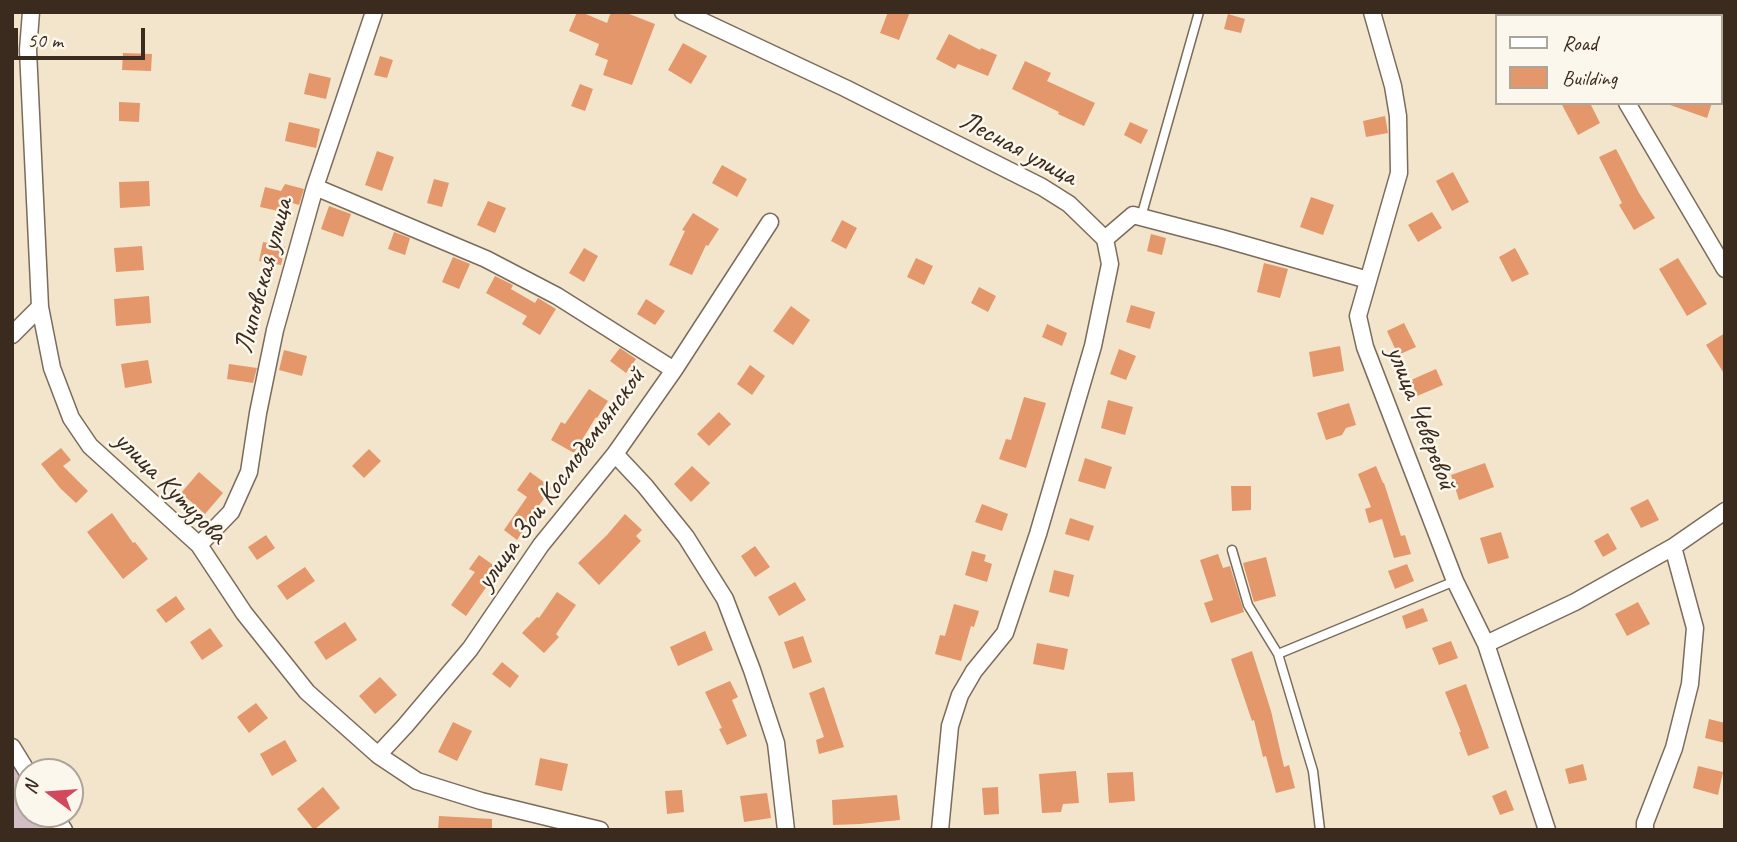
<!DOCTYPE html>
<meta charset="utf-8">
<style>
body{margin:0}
#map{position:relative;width:1737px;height:842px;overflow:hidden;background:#f3e5cb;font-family:Caveat,sans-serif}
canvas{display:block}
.frame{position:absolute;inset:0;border:14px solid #3b2a1e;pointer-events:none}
.legend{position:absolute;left:1495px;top:14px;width:228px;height:91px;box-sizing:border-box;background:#fbf7ec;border:2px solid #aea59a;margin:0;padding:9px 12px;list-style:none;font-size:21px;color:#3b2a1e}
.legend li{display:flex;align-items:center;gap:14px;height:35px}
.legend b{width:35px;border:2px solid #aea59a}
.north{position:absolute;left:14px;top:758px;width:70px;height:70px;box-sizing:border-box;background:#fbf7ec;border:2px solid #aea59a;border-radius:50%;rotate:286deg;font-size:19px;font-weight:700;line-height:28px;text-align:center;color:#3b2a1e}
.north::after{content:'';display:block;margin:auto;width:24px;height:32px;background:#d1495b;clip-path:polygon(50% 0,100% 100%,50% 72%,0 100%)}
.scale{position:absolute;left:14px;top:28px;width:131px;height:32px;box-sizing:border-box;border:4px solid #3b2a1e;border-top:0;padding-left:9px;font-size:21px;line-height:24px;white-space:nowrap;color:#3b2a1e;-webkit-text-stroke:5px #fbf7ec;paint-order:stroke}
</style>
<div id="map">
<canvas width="1737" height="842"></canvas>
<div class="frame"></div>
<ul class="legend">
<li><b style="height:9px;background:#fff"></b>Road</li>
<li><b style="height:19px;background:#e3976b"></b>Building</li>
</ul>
<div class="north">N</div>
<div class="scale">50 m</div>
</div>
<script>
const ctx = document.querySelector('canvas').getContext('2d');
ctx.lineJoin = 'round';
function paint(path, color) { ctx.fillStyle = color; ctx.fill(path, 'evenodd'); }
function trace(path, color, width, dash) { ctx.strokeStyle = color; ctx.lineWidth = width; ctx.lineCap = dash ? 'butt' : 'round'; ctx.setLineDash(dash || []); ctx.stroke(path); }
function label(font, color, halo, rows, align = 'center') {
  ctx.font = font + ' Caveat,sans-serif'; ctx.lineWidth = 5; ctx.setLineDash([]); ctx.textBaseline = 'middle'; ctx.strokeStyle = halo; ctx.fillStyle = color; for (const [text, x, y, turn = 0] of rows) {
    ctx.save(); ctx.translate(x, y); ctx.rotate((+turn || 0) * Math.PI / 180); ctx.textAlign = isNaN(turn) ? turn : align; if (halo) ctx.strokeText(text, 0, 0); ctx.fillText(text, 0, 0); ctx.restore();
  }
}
paint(new Path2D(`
 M12 759 28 783V814H48L58 830H12Z`), '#d2bec4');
paint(new Path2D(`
 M577 12H581L607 23 611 12H624L655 24 632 85 603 75 608 60 595 55 599 44 569 31Z
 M888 12H910L899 40 880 33Z
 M1228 14 1245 19 1241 33 1224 29Z
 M949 34 980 50 981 48 997 55 988 76 958 64 955 69 936 59Z
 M683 43 707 56 691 84 668 70Z
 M123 53 152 54 151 71 122 70Z
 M380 56 393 60 387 78 374 75Z
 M1025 61 1051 73 1047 81 1095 103 1084 126 1058 114 1059 112 1012 89Z
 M309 73 331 78 326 99 304 94Z
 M580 84 593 89 585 111 571 106Z
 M119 102 140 103 139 122 119 121Z
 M1561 103H1590L1600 123 1578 135Z
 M1670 103H1712L1707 118 1670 105Z
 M1385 116 1388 133 1366 137 1363 121Z
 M289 122 320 129 316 148 285 141Z
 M1130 122 1148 130 1141 144 1124 135Z
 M1616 149 1639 193 1655 218 1634 230 1619 205 1622 203 1599 157Z
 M377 151 394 157 382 191 365 185Z
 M722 165 747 179 737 197 712 183Z
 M1453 172 1469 202 1452 211 1436 181Z
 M434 179 449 183 442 207 427 203Z
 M149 181 150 206 120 208 119 182Z
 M285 184 304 189 299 205 286 201 283 212 260 207 265 187 281 191Z
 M1311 197 1334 205 1323 235 1300 227Z
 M488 201 506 208 495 233 477 225Z
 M329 206 351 214 343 237 321 229Z
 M1432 212 1442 228 1418 242 1408 225Z
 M693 213 719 229 708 246 706 245 692 275 669 265 685 231 682 230Z
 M842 220 857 228 846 249 831 241Z
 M394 232 410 238 405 255 388 249Z
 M1151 234 1166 238 1162 255 1147 251Z
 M263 242 285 247 281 265 259 261Z
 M142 246 144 270 116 272 114 248Z
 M584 248 598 256 584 282 569 273Z
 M1515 248 1529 274 1512 282 1499 257Z
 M453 257 470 264 459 289 442 282Z
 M916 258 933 266 924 285 907 277Z
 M1678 258 1707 304 1687 316 1659 269Z
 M1264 263 1288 269 1280 298 1257 292Z
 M495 276 513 285 511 289 535 303 538 298 556 309 540 335 522 324 527 316 486 293Z
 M979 287 996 296 988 312 971 303Z
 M149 296 151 323 116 326 114 299Z
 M646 299 665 311 655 325 637 314Z
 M1131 305 1155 312 1150 329 1126 322Z
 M791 306 810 320 793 345 773 331Z
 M1404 323 1416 347 1398 355 1387 331Z
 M1047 324 1067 333 1062 346 1042 337Z
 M1725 333V375L1706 345Z
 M1340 346 1344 371 1313 377 1309 352Z
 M620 348 636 359 626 373 610 361Z
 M1119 349 1136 356 1126 380 1110 374Z
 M284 350 307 356 302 376 279 370Z
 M148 360 152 383 125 388 121 364Z
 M229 364 257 368 253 383 227 379Z
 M750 365 765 376 752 395 737 384Z
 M1436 369 1443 385 1417 396 1411 380Z
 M589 389 608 401 597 418 596 417 574 453 551 440 561 422 565 424Z
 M1024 397 1046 403 1026 468 999 459 1006 439 1011 440Z
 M1108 400 1133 407 1125 435 1101 428Z
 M1349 403 1356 425 1346 428 1342 435 1326 440 1317 413Z
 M719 412 731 424 709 446 697 434Z
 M61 448 71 460 63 466 88 491 76 503 60 488 41 464Z
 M369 449 381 461 364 478 352 466Z
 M1085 458 1112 467 1105 489 1078 481Z
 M1485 463 1494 487 1459 500 1451 475Z
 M692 466 710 483 691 502 674 484Z
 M1376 466 1383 483H1384L1401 536 1405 535 1411 554 1394 558 1382 519 1369 523 1365 509 1371 507 1358 474Z
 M199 472 223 493 205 514 181 493Z
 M530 472 552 488 526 523 528 524 517 540 504 530 527 497 517 490Z
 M1231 486H1251V510L1232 511Z
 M1648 499 1659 520 1641 528 1630 508Z
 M982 504 1008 514 1002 531 975 522Z
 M112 513 133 543 135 542 148 559 123 579 87 532Z
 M625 514 642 530 636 536 641 541 599 585 578 563 607 535Z
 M1070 518 1094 526 1089 541 1065 534Z
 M1501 532 1509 558 1488 564 1480 538Z
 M1608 533 1617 549 1603 557 1594 541Z
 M266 535 275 548 257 560 248 547Z
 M755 546 770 567 755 577 741 556Z
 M972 551 986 555 984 561 992 564 987 582 965 575Z
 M1218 554 1223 568 1230 566 1244 612 1211 623 1204 603 1213 600 1200 560Z
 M479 555 499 569 466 616 451 605 475 572 469 569Z
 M1266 557 1276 596 1254 602 1243 563Z
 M1407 564 1414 581 1395 589 1388 571Z
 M305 567 315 581 287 600 277 586Z
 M1054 570 1074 575 1069 597 1049 592Z
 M795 582 806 600 779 616 768 597Z
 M557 592 576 605 556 634 559 637 544 653 522 633 537 617 539 618Z
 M176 596 185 609 166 623 156 610Z
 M1638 602 1650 624 1627 636 1615 614Z
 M954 604 979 611 974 627 971 626 961 661 935 654 940 635 945 636Z
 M1423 608 1428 621 1406 629 1402 616Z
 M345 622 357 640 326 660 314 642Z
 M210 628 223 646 202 660 190 642Z
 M705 631 713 650 678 666 670 647Z
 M803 636 812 662 793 669 784 642Z
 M1451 641 1458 658 1439 665 1432 648Z
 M1037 643 1068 649 1064 670 1033 664Z
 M1252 651 1271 711 1284 767 1289 765 1295 788 1276 793 1266 756 1263 757 1254 720 1252 721 1231 659Z
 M502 662 519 676 510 688 492 674Z
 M380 677 397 695 375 714 359 696Z
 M730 681 738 697 732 700 747 736 727 745 719 729 722 728 705 692Z
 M1466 684 1489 748 1468 756 1459 732H1461L1445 692Z
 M824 687 844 747 819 754 816 740 824 737 809 693Z
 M256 703 268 718 249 733 237 717Z
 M1709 719 1725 723V743L1705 738Z
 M453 722 472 731 457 761 438 752Z
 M285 740 297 761 272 776 260 754Z
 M540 758 568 764 562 791 535 785Z
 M1583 764 1587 780 1569 784 1565 769Z
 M1698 766 1723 772 1718 795 1693 788Z
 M1076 771 1079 803 1063 804 1061 812 1042 813 1039 774Z
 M1133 772 1135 801 1109 803 1107 773Z
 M323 787 340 808 314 830 297 809Z
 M998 787 999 814 984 815 982 788Z
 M682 790 684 812 667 814 665 791Z
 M1506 790 1514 810 1500 815 1492 796Z
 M767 793 771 818 744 822 740 796Z
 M897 795 900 820 860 824 833 825 832 800Z
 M439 816 492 819V830H438Z`), '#e3976b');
const lane = new Path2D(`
 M1141 217 1199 12
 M1232 550 1248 605 1278 654 1313 771 1320 830
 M1278 654 1455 581`);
const street = new Path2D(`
 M31 12 28 50 40 307 52 368 71 418 90 446 199 545 244 613 307 692 378 755 417 781 481 801 600 830
 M683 12 845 88 1042 187 1069 204 1105 239 1133 215 1221 238 1368 280
 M1372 12 1393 86 1398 116 1399 173 1358 316 1365 347 1455 581 1486 644 1547 830
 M1573 12 1575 16
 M1721 47H1725
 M1627 103 1725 269
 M315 187 486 259 557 296 674 370
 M12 335 40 307
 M615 454 645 486 686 537 725 599 752 670 776 743 786 830
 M199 545 231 512 249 472 258 413 275 330 315 187 374 12
 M1486 644 1575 602 1673 547 1725 511
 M12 747 28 773
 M378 755 405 726 470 649 541 545 615 454 674 370 770 222
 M53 814 64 830
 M940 830 950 726 960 695 974 671 1005 633 1038 534 1093 346 1110 264 1105 239
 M1645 830V823L1674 748 1690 684 1695 628 1673 547`);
trace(lane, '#7b6b5b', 11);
trace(street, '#7b6b5b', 19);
trace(lane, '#fff', 8);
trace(street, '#fff', 16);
label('28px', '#3b2a1e', '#fbf7ec', [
 ["Лесная улица",1018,149,28],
 ["Липовская улица",264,276,-75],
 ["улица Чеверевой",1421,418,69],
 ["улица Зои Космодемьянской",561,479,-54],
 ["улица Кутузова",170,488,45]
]);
</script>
